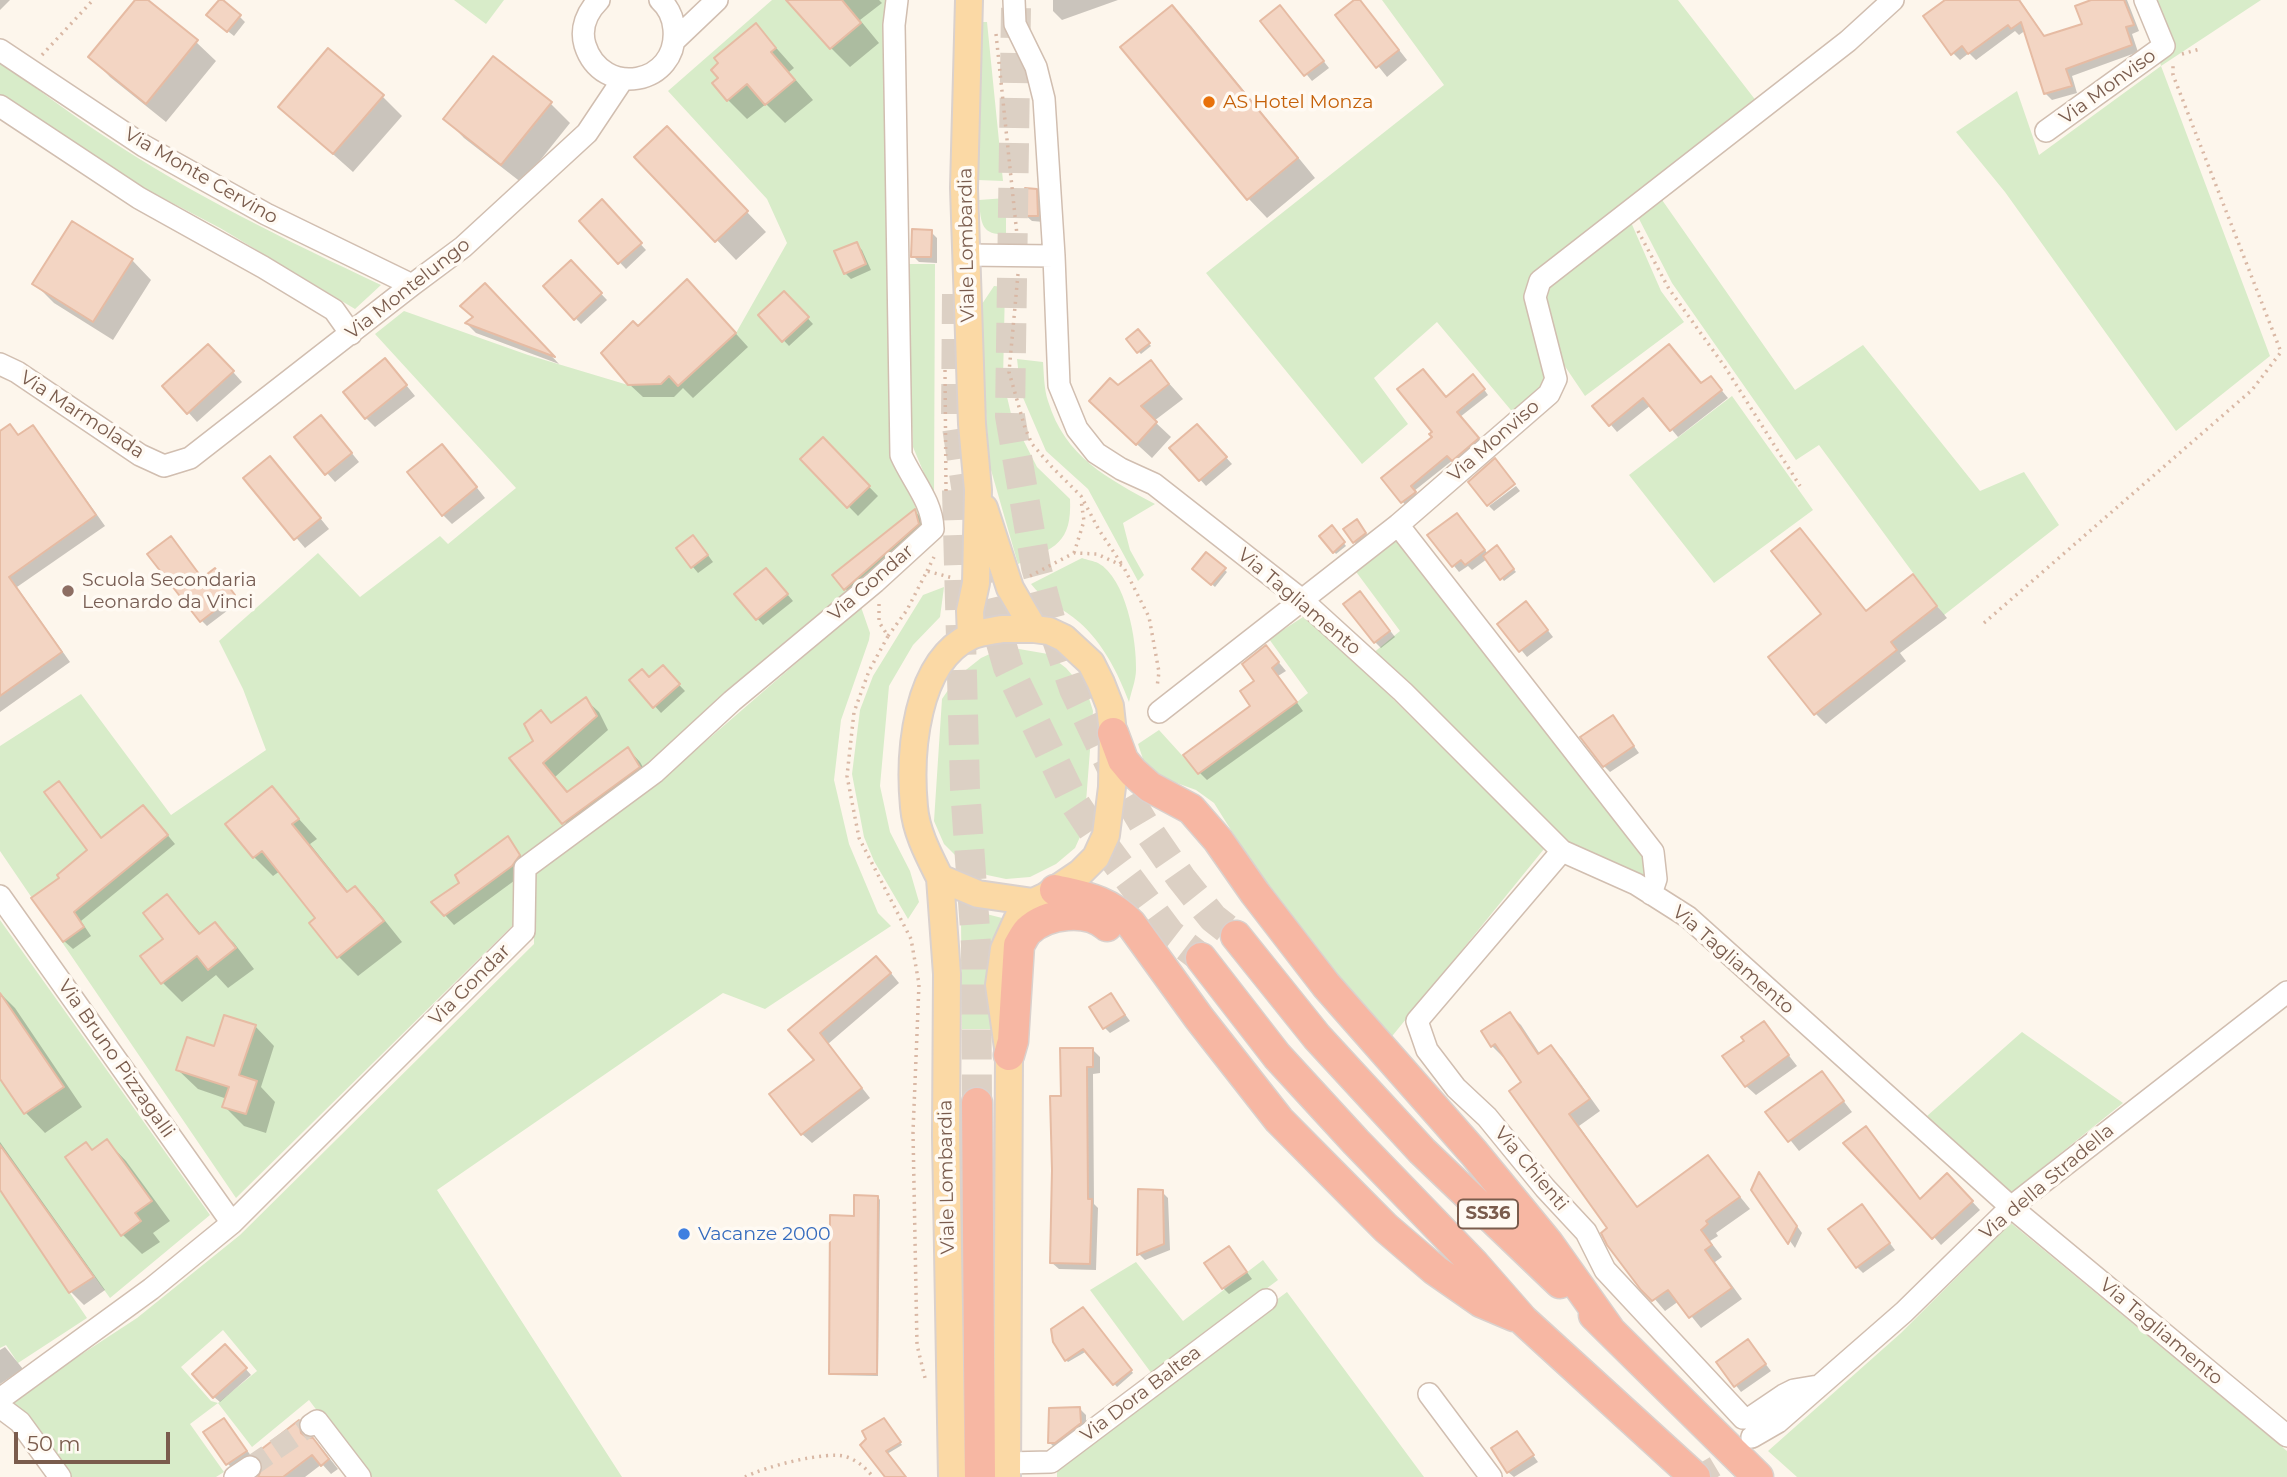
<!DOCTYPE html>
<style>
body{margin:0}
#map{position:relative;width:2287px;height:1477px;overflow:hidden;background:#fdf6ec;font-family:Montserrat,sans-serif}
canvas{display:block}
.scale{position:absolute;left:14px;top:1432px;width:156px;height:32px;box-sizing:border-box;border:4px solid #7a5c4d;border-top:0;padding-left:9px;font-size:21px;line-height:24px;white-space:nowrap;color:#7a5c4d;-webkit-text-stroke:5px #fffaf3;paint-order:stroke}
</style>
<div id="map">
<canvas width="2287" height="1477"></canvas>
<div class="scale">50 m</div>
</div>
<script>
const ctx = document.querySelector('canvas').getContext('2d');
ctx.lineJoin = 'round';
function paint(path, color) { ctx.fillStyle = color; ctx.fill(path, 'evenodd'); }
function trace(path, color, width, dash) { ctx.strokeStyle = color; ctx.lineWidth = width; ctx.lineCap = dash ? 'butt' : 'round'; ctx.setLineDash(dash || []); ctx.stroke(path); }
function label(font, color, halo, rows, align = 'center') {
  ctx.font = font + ' Montserrat,sans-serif'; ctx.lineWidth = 7; ctx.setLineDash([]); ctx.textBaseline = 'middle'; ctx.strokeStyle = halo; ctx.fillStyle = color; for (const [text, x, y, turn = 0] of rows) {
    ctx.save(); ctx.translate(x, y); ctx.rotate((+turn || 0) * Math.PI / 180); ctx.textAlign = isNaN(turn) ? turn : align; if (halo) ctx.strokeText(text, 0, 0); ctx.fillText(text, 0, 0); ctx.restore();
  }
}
paint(new Path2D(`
 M454 0H504L486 24Z
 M772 0H886V159L892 459 916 508 930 526 649 766 536 849 515 923 236 1198 0 851V746L81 694 171 815 266 750 243 689 219 641 318 553 360 597 440 536 448 544 516 488 375 334 404 311 528 355 628 385 661 384 669 376 679 386 736 333 787 243 767 199 668 91Z
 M1382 0H1678L1757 102 1535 277 1549 379 1515 415 1437 322 1374 378 1408 424 1362 464 1206 273 1444 85Z
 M2144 0H2261L2161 66 2270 356 2176 431 2005 192 1956 132 2017 91 2039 155 2161 66Z
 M979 22H987L1003 181 978 180Z
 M0 62C35 87 69 113 104 136 190 194 288 241 381 285L355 309 220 228 140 186 0 99Z
 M1660 197 1795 390 1863 345 1980 491 2024 472 2059 525 1944 615 1819 445 1796 460 1672 283 1637 215Z
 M1006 198V234C980 236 981 221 979 200Z
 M1630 220 1661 291 1684 322 1585 396 1562 362 1545 299 1550 286Z
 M906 264H935L934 497 913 447Z
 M994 286 1005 287 1003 380 1012 418 1037 467 1070 499C1072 543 1055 548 1018 564L989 463 980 307Z
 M1017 359 1043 362C1044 375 1044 389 1048 401 1065 457 1107 478 1155 504L1123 523 1130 550 1144 575 1138 581 1088 489 1046 451 1021 393Z
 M1732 396 1813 510 1714 583 1629 475Z
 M1397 537 1645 851 1646 882 1573 848 1372 654 1400 631 1354 569Z
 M1082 558C1087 560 1094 561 1098 563 1126 578 1137 641 1136 670 1136 680 1131 692 1129 702 1118 673 1103 643 1079 622 1064 609 1043 600 1031 584Z
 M944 587 940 617 913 645 889 686 880 786 890 832 910 871 919 902 908 919 874 861 864 837 852 774 860 710 873 676 923 595Z
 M861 607 870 633 869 640 841 720 834 780 849 844 878 913 891 926 765 1009 723 993 437 1190 622 1477H367L309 1400 252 1447 218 1403 190 1424 224 1472 216 1477H67L4 1405 137 1318 240 1235 534 944V875L653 787ZM223 1330 257 1371 218 1403 211 1401 181 1367Z
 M1303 617 1308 618 1392 698 1544 849 1389 1040 1270 892 1214 803 1196 790 1160 777 1145 765 1138 744 1159 730 1199 774 1297 702 1308 693 1269 639Z
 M1019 649 1048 654 1066 668 1087 692 1093 711 1084 828 1075 848 1056 864 1030 877 1006 879 987 875 965 865 944 844 934 821 942 699 957 677 981 658 994 652Z
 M959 907 1006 919 996 939 991 1029H962L961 919Z
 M0 920 210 1215 110 1298 0 1145Z
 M2022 1032 2123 1103 2011 1193 1927 1116Z
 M0 1190 87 1318 18 1363 6 1345 0 1348Z
 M2011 1223 2287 1451V1477H1797L1768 1451 1901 1333Z
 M1263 1260 1278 1280 1152 1374 1090 1290 1136 1262 1183 1321Z
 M1287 1292 1424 1477H1057V1463Z`), '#d8ecc9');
paint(new Path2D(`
 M0 0H10L0 10Z
 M138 0H146L196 42 216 61 166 122 110 77 91 57Z
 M791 0H879L882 3 860 20 879 43 850 67 831 48Z
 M1053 0H1118L1062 20 1053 11Z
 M1357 0 1367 9 1407 60 1387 77 1337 15Z
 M1948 0H2020L2045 37 2084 26 2096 0H2127L2139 31 2132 34 2138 52 2072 76 2077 93 2052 100 2045 93 2026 30 2019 35 2015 31 1976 60 1969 53 1960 60 1953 53Z
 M1171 7 1191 26 1315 178 1267 218 1248 198Z
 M1286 14 1329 68 1312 81 1263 21Z
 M239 16 245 22 234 36 215 21Z
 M756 25 794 68 789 72 813 100 785 123 766 104 747 119 728 100Z
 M382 96 402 116 353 172 280 107Z
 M550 103 570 123 522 183 464 138 445 118Z
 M686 148 766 232 736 260 637 157Z
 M1036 190 1042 197 1044 222 1032 221 1025 215Z
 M602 202 646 250 626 269 581 221Z
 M931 232 937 238V263L919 262 913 256Z
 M856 244 862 250 871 270 851 279 845 273Z
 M132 260 151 280 113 340 54 303 35 284Z
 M571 262 607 300 581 324 545 286Z
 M784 293 813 324 789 346 760 315Z
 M700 294 748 347 693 398 683 388 674 397H643L629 384 638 328Z
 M495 295 559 364 476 333 467 324Z
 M1138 331 1151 346 1141 354 1128 340Z
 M218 355 242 382 197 422 188 412Z
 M1150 362 1183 399 1154 421 1171 437 1152 458 1105 415 1118 388Z
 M394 370 415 396 375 427 366 418Z
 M1478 381 1488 395 1460 417 1482 443 1458 464 1453 460 1414 491 1419 497 1407 507 1384 479 1435 438 1446 399Z
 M1702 385 1718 386 1728 398 1678 437 1651 405 1617 432 1595 406Z
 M329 425 359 462 335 482 327 473Z
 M10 426 20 436 33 427 42 437 105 526 17 587 70 662 0 712V433Z
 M1203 432 1232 464 1206 486 1172 448Z
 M823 439 878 496 858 516 802 459Z
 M452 456 485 498 452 524 443 515Z
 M279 467 329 529 305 548 245 478Z
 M1516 486 1520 491 1494 511 1489 506Z
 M915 511 920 517 924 530 851 595 834 575Z
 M1462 521 1488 554 1499 550 1516 572 1504 581 1487 559 1472 570 1468 566 1459 572 1429 535Z
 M1359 524 1368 536 1357 545 1346 530Z
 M1332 528 1346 546 1336 554 1321 536Z
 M1800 530 1867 612 1913 577 1947 618 1900 653 1906 661 1826 724 1815 713 1824 615Z
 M699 543 713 562 698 573 678 549Z
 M176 544 203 579 221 576 240 601 207 626 201 620Z
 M1206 554 1227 572 1215 587 1194 569Z
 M772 576 793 601 763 625 736 594Z
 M1366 599 1395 637 1381 648 1375 642Z
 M1532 610 1553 637 1527 657 1500 624Z
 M1266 647 1286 671 1278 676 1303 711 1207 780 1200 773 1253 707Z
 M663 668 685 691 661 713 632 680 649 679Z
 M586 700 599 712 608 730 555 777 569 793 628 749 640 762 651 781 577 836 512 758 536 742 541 713 553 724Z
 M1613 717 1639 753 1610 772 1604 766Z
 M59 783 103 839 151 815 175 844 81 921 91 936 73 949 64 941 61 878 89 850Z
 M272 789 317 839 310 844 349 893 355 888 374 907 402 942 358 976 339 957 311 923 318 918 280 871 273 876 254 857Z
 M507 838 529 866 522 875 454 925 445 915Z
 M167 896 201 934 214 924 234 943 254 969 228 988 216 975 182 1002 163 983Z
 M886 967 899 983 828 1044 870 1098 812 1143 802 1134 816 1060 791 1030Z
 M0 993 15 1008 82 1107 45 1133 26 1113 0 1076Z
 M1111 995 1130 1021 1110 1033 1104 1027Z
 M1510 1014 1521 1025 1540 1054 1551 1047 1562 1058 1600 1111 1579 1126 1638 1208 1708 1157 1750 1209 1716 1233 1718 1236 1710 1241 1722 1257 1715 1262 1742 1299 1701 1328 1679 1301 1665 1311 1608 1244 1609 1229 1523 1083 1505 1055 1503 1057 1492 1046Z
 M1764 1023 1797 1066 1756 1095 1746 1086V1041Z
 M255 1026 274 1046 261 1087 275 1102 266 1133 244 1126 224 1106 227 1099 198 1089 178 1070Z
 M1093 1050 1100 1057V1073L1093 1074 1094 1204 1098 1208 1096 1270 1059 1269 1051 1262 1063 1097Z
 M1822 1073 1852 1112 1799 1151 1768 1112Z
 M1866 1128 1921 1200 1955 1183 1980 1210 1941 1245 1934 1237Z
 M107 1141 126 1161 170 1221 153 1233 160 1242 142 1254 123 1235 93 1152Z
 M0 1142 105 1290 84 1305 71 1292 0 1187Z
 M1760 1175 1802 1233 1795 1248 1753 1190Z
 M1140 1191 1162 1192 1168 1198 1170 1250 1145 1260 1139 1254Z
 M878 1197 880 1200 878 1376 833 1375 830 1373Z
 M1862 1206 1895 1250 1863 1273 1857 1267Z
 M1229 1248 1252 1279 1229 1294 1223 1288Z
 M1086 1312 1133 1373 1117 1387 1087 1351 1068 1362 1066 1360Z
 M1748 1341 1771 1371 1741 1392 1719 1363Z
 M5 1347 23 1369 0 1384V1350Z
 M231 1352 251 1375 220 1402 214 1397Z
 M1080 1409 1086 1415V1429L1056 1449 1050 1443Z
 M224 1420 252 1457 234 1470 228 1464Z
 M299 1422 308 1431 309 1439H312L323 1450 338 1469 331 1474 322 1464 305 1477H260Z
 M886 1422 902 1445 887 1454 905 1477H887L868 1440Z
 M1517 1433 1538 1462 1514 1477 1508 1472Z`), '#0003');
const building = new Path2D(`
 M135 0H148L198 40 146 104 88 57Z
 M219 0H223L241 15 227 32 206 15Z
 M786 0H842L861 23 830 49Z
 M1354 0H1360L1399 50 1376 68 1335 15Z
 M1945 0H2019L2044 36 2082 24 2075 6 2091 0H2124L2134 25 2126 27 2132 45 2066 69 2072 86 2044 94 2021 22 2011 29 2008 25 1968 54 1962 46 1951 55 1923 16Z
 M1172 5 1298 158 1247 200 1120 47Z
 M1280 5 1324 61 1304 76 1260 21Z
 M756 23 776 48 771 52 795 80 765 105 747 84 727 101 712 83 718 78 711 70 718 63 714 58Z
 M328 48 384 95 333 154 278 107Z
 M493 56 552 102 501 165 443 119Z
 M667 126 748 211 715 242 634 157Z
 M1025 188 1037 189 1038 216H1024Z
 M602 199 642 243 618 264 579 221Z
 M72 221 133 259 93 322 32 284Z
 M912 229 932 230 931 257H911Z
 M857 242 866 264 844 274 834 251Z
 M571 260 602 293 574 320 543 286Z
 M687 279 736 333 678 386 669 376 661 384 628 385 601 353 633 321 638 326Z
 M485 283 555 357 465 323 473 317 460 306Z
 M784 291 809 317 782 342 758 315Z
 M1138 329 1150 343 1137 353 1126 339Z
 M208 344 234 371 187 414 162 386Z
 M1669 344 1701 383 1711 376 1722 390 1670 431 1643 398 1609 426 1592 406Z
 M385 358 407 385 365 419 343 392Z
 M1151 360 1169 384 1141 406 1157 422 1136 445 1089 401 1110 378 1118 385Z
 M1423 369 1446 397 1473 374 1485 389 1457 412 1479 438 1452 461 1447 456 1411 486 1416 492 1401 503 1381 478 1432 437 1429 434 1432 432 1397 389Z
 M321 415 352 453 325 475 294 437Z
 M10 424 18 435 33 425 96 515 9 577 62 652 0 696V431Z
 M1197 424 1227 457 1199 481 1169 448Z
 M823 437 870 486 847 508 800 459Z
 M442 444 477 487 442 516 407 472Z
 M270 456 321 518 294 540 243 478Z
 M1495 458 1515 484 1487 506 1468 482Z
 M915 509 919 524 844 590 832 575Z
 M1457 513 1485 550 1465 565 1461 560 1452 567 1427 535Z
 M1357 519 1366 533 1353 543 1343 529Z
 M1332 525 1345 542 1333 553 1319 536Z
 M1800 528 1866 611 1913 574 1937 606 1891 642 1897 650 1814 715 1768 657 1821 614 1771 551Z
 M693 535 708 555 691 568 676 548Z
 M171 536 202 578 215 568 235 595 200 622 147 554Z
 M1497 545 1514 569 1500 580 1483 556Z
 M1206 552 1226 568 1211 585 1192 569Z
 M766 568 788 594 756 620 734 594Z
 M1360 591 1390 631 1374 643 1343 604Z
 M1526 601 1548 630 1519 652 1497 624Z
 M1266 645 1279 662 1272 668 1297 702 1198 774 1183 755 1250 706 1240 691 1254 681 1242 664Z
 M663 665 680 684 653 708 629 680 642 669 649 677Z
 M586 697 597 716 543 763 567 792 628 747 640 767 562 824 509 758 533 741 524 724 541 710 551 723Z
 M1613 715 1634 746 1603 767 1580 737Z
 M59 781 101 838 143 805 168 835 74 912 84 927 63 942 31 898 59 878 57 875 87 850 44 792Z
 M272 786 299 819 292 824 347 892 355 886 384 921 337 958 309 923 315 918 262 851 253 858 225 824Z
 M508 836 520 855 512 866 444 916 431 902 459 883 455 875Z
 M167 894 199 934 215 922 236 948 208 970 197 956 161 984 140 956 163 939 143 913Z
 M876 956 891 973 820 1033 862 1088 801 1135 769 1094 814 1060 788 1030Z
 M0 993 64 1087 24 1114 0 1079Z
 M1111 993 1125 1015 1103 1029 1089 1007Z
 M1510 1012 1538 1054 1551 1045 1590 1099 1569 1114 1637 1207 1708 1155 1740 1197 1706 1221 1708 1224 1701 1230 1712 1245 1705 1250 1732 1288 1689 1318 1668 1290 1652 1301 1641 1290 1607 1245 1601 1233 1607 1228 1509 1091 1521 1082 1495 1044 1491 1047 1481 1031Z
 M224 1015 256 1025 239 1075 257 1081 246 1114 222 1107 229 1087 176 1070 187 1037 214 1046Z
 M1764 1021 1789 1055 1745 1087 1722 1056 1744 1041 1741 1037Z
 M1060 1048H1093V1067H1087L1088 1199H1092L1090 1264 1050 1263 1052 1170 1050 1096H1061Z
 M1822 1071 1844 1101 1788 1142 1765 1112Z
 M1866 1126 1920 1199 1947 1173 1973 1201 1932 1239 1843 1143Z
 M107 1139 152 1201 135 1213 141 1221 121 1236 65 1157 86 1142 92 1150Z
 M0 1145 94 1277 69 1293 0 1190Z
 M1759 1172 1797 1226 1788 1244 1751 1190Z
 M1138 1189 1163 1190 1164 1244 1137 1255Z
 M854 1195 878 1196 877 1374H829L830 1215 854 1216Z
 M1862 1204 1890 1243 1856 1268 1828 1229Z
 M1229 1246 1247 1272 1222 1289 1204 1263Z
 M1083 1307 1132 1370 1113 1385 1083 1349 1065 1361 1053 1342 1051 1329Z
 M1748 1339 1766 1364 1734 1387 1716 1362Z
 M225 1344 247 1368 213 1398 192 1374Z
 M1080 1407 1081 1423 1055 1443H1048L1049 1408Z
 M224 1418 247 1451 226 1465 203 1432Z
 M884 1418 901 1442 886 1451 906 1477H885L860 1445 866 1439 862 1431Z
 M299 1420 301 1433 306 1437 313 1438 329 1459 321 1466 312 1455 283 1477H258L263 1465 260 1459 254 1455Z
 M1517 1431 1534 1455 1507 1473 1491 1448Z`);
paint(building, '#f3d5c3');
trace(building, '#e6bba3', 2);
trace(new Path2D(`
 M250 1467 311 1425
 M1697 1477 1719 1464 1743 1444`), '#dcd0c4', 21, [21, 10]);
trace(new Path2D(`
 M1016 8 1010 416 1036 567 1051 622 1074 689 1117 779 1145 826 1181 878 1213 918 1236 936
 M957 294 956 420 970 513
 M957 490 965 788 976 944 977 1103
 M978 555 990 605 1008 667 1074 802 1094 832 1170 934 1201 958`), '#dcd0c4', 30, [30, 15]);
const minor = new Path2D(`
 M599 0C587 12 580 28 585 45 602 99 679 85 674 29 673 17 669 8 660 0
 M1014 0 1015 24 1036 67 1044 99 1054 256 1059 385 1077 429 1096 453 1121 469 1154 484 1302 600 1403 692 1562 851 1636 884 1688 917 2011 1207 2287 1436
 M675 40 717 0
 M0 50 144 146 266 214 412 285
 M0 106 139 198 263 267 334 310 351 334
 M2046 131 2164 46 2145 0
 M966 255 1054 256
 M0 364 17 372 140 455 164 466 190 458 412 285 463 247 587 133 623 79
 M1398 525 1653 852 1656 879 1651 894
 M1159 712 1398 525 1549 394 1556 379 1535 297 1540 281 1848 41 1893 0
 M1562 851 1417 1021 1427 1050 1456 1088 1487 1117 1545 1188 1586 1232 1605 1270 1743 1418H1750L1784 1395 1794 1390 1818 1386
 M0 896 232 1223
 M1429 1394 1491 1477
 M0 1399 151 1289 232 1223 524 931 525 868 655 772 732 701 875 582 933 529C932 501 912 480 901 455L894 25 897 0
 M0 1407 20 1422 60 1477
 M311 1425 317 1421 360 1477
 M1752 1437 1778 1422 1904 1312 2011 1207 2287 992
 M1007 1463 1051 1462 1266 1300
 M235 1477 250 1467`);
const major = new Path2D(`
 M969 0 964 188 972 424 978 490 976 583 970 611 971 636
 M984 508 1010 588 1034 629
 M1002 629H1034L1049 631 1064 638 1091 663 1101 683 1110 706 1113 733 1112 787 1106 835 1096 857 1080 873 1046 896 1033 902 978 894 940 878C929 856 916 832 914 807 909 754 915 662 971 636 980 632 992 631 1002 629Z
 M940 878 947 974 946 1136 952 1477
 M1007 1477 1009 1055 999 985 1004 949 1018 918 1033 902`);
const highway = new Path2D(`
 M1113 733 1123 760 1133 772 1150 787 1191 809 1218 840 1255 893 1326 985 1474 1153 1548 1243 1609 1329
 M1055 890C1085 897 1109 900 1131 924L1199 1018 1279 1120 1386 1228 1435 1270 1481 1302 1514 1316
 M1236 936 1317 1037 1422 1151 1560 1283
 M1201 958 1277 1056 1356 1142 1474 1264 1523 1320 1695 1477
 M1009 1055 1013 1041 1019 945C1022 941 1024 935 1028 931 1047 913 1087 908 1107 926
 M977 1103 980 1477
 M1594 1315 1758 1477`);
trace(minor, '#d1beb0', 24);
trace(major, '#dad1cd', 30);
trace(highway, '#dad1cd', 33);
trace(new Path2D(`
 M996 34 1017 235
 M2182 54 2200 49
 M42 55 93 0
 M1638 231 1669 289 1725 367 1800 486
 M1018 274 1009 372 1025 428 1032 444 1052 467 1081 496 1099 530 1123 566
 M945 370 946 491
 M1074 553 1084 521 1081 500
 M927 571 934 557
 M1030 576 1074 553 1097 554 1123 566 1149 617 1159 672 1157 687
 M879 604V622L888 636 869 671 854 712 847 776 859 838 911 939 919 984 913 1132 917 1345 925 1378
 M1984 623 2252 390 2281 352 2173 75V64
 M888 636 907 610 927 571 953 578
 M745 1477C764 1467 827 1450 847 1457 858 1461 866 1468 873 1477`), '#d9b8a5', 3.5, [2, 5]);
trace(minor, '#fff', 21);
trace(major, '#fbd9a5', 26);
trace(highway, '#f7b7a3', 30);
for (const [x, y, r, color] of [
 [1209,102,7,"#e8710a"],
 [68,591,7,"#8d6e63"],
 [684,1234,7,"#3f7fe0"]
]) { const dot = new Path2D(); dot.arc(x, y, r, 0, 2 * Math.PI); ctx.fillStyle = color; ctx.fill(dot); trace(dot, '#fffaf3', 2.5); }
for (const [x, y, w] of [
 [1488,1214,60]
]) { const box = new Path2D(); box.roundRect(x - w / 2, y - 14.5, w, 29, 5); ctx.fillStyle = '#fffaf3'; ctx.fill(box); trace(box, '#7a5c4d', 2); }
label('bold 18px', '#7a5c4d', null, [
 ["SS36",1488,1214]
]);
label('19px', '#7a5c4d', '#fffaf3', [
 ["Via Monviso",2108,87,-36],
 ["Via Monte Cervino",201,176,30],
 ["Viale Lombardia",967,245,-91],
 ["Via Montelungo",408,289,-38],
 ["Via Marmolada",82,415,33],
 ["Via Monviso",1494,441,-41],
 ["Via Gondar",871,583,-41],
 ["Via Tagliamento",1299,602,40],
 ["Via Tagliamento",1733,960,41],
 ["Via Gondar",470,985,-45],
 ["Via Bruno Pizzagalli",116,1059,55],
 ["Via Chienti",1531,1169,50],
 ["Viale Lombardia",947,1177,-91],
 ["Via della Stradella",2047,1182,-40],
 ["Via Tagliamento",2161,1332,40],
 ["Via Dora Baltea",1141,1394,-37]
]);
label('19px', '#c56008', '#fffaf3', [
 ["AS Hotel Monza",1223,102]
], 'left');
label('19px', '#785e54', '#fffaf3', [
 ["Scuola Secondaria",82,580],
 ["Leonardo da Vinci",82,602]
], 'left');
label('19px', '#366cbe', '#fffaf3', [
 ["Vacanze 2000",698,1234]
], 'left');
</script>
